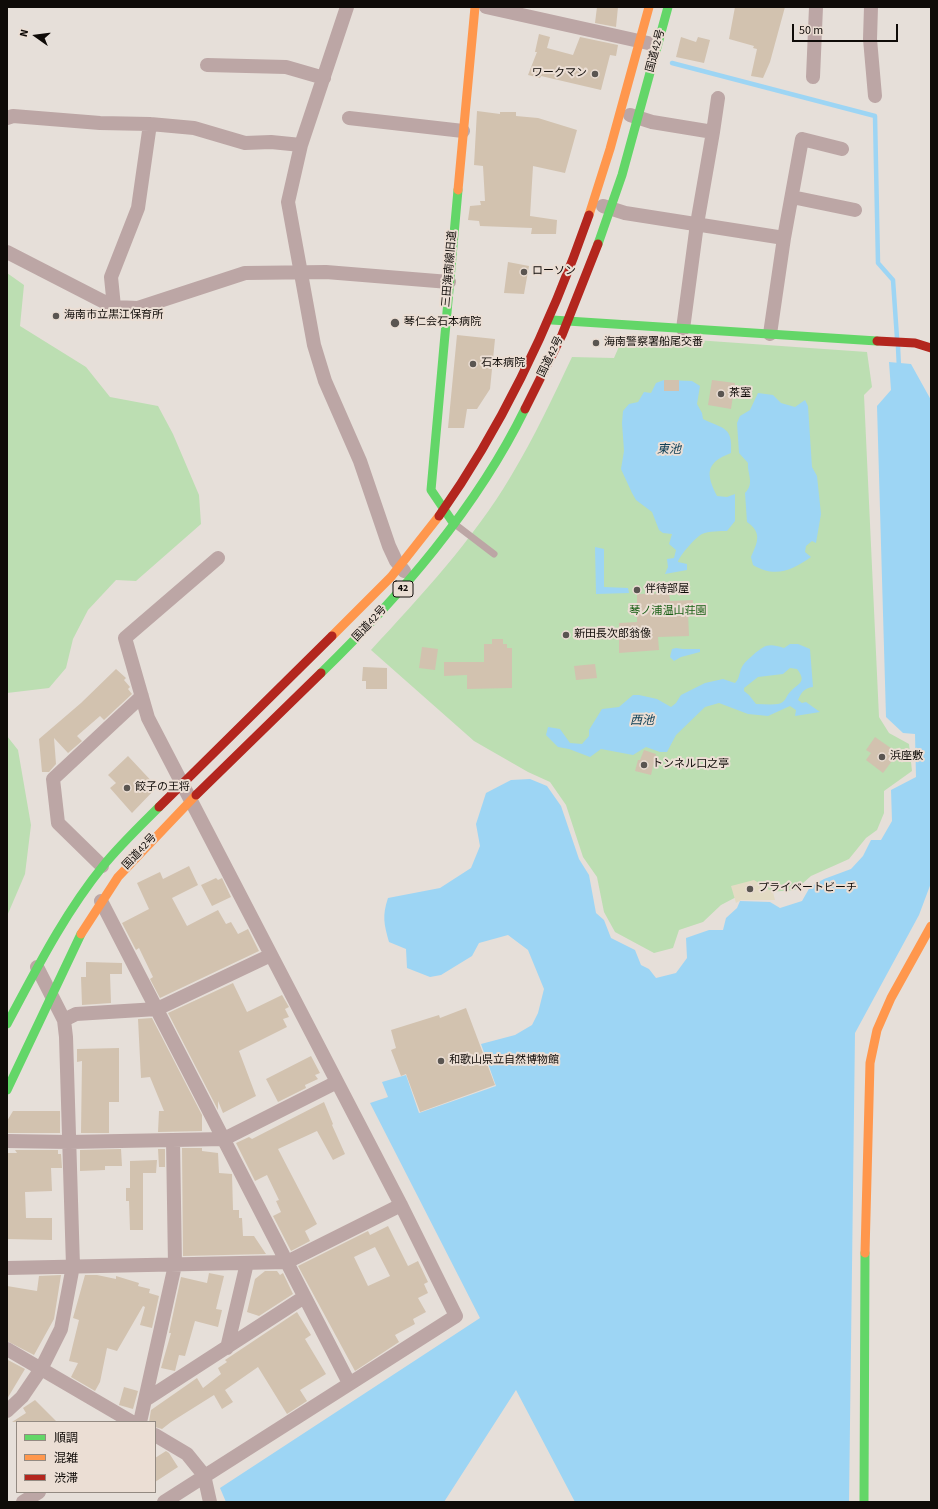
<!DOCTYPE html>
<meta charset="utf-8">
<style>
body{margin:0}
#map{position:relative;width:938px;height:1509px;overflow:hidden;background:#e6dfd9;font-family:"Source Sans 3","Noto Sans JP",sans-serif}
canvas{display:block}
.frame{position:absolute;inset:0;border:8px solid #0f0b08;pointer-events:none}
.legend{position:absolute;left:16px;top:1421px;width:140px;height:72px;box-sizing:border-box;background:#ebded4;border:1px solid #938a82;margin:0;padding:5px 7px;list-style:none;font-size:12px;color:#0f0b08}
.legend li{display:flex;align-items:center;gap:8px;height:20px}
.legend b{width:20px;border:1px solid #938a82}
.north{position:absolute;left:16px;top:16px;width:40px;height:40px;-webkit-text-stroke:3px #ebded4;paint-order:stroke;rotate:284deg;font-size:11px;font-weight:700;line-height:16px;text-align:center;color:#0f0b08}
.north::after{content:'';display:block;margin:auto;width:14px;height:18px;background:#0f0b08;clip-path:polygon(50% 0,100% 100%,50% 72%,0 100%)}
.scale{position:absolute;left:792px;top:24px;width:106px;height:18px;box-sizing:border-box;border:2px solid #0f0b08;border-top:0;padding-left:5px;font-size:12px;line-height:14px;white-space:nowrap;color:#0f0b08;-webkit-text-stroke:3px #ebded4;paint-order:stroke}
</style>
<div id="map">
<canvas width="938" height="1509"></canvas>
<div class="frame"></div>
<ul class="legend">
<li><b style="height:5px;background:#63d668"></b>順調</li>
<li><b style="height:5px;background:#ff974d"></b>混雑</li>
<li><b style="height:5px;background:#b3261e"></b>渋滞</li>
</ul>
<div class="north">N</div>
<div class="scale">50 m</div>
</div>
<script>
const ctx = document.querySelector('canvas').getContext('2d');
ctx.lineJoin = 'round';
function paint(path, color) { ctx.fillStyle = color; ctx.fill(path, 'evenodd'); }
function trace(path, color, width, dash) { ctx.strokeStyle = color; ctx.lineWidth = width; ctx.lineCap = dash ? 'butt' : 'round'; ctx.setLineDash(dash || []); ctx.stroke(path); }
function label(font, color, halo, rows, align = 'center') {
  ctx.font = font + ' "Source Sans 3","Noto Sans JP",sans-serif'; ctx.lineWidth = 4; ctx.setLineDash([]); ctx.textBaseline = 'middle'; ctx.strokeStyle = halo; ctx.fillStyle = color; for (const [text, x, y, turn = 0] of rows) {
    ctx.save(); ctx.translate(x, y); ctx.rotate((+turn || 0) * Math.PI / 180); ctx.textAlign = isNaN(turn) ? turn : align; if (halo) ctx.strokeText(text, 0, 0); ctx.fillText(text, 0, 0); ctx.restore();
  }
}
paint(new Path2D(`
 M7 273 24 285 20 326 86 367 110 397 158 406 173 434 199 495 201 524 136 581 116 580 88 610 73 639 66 668 49 688 7 693Z
 M624 335 867 352 872 387 864 395 879 717 889 733 909 744 912 771 884 791V813L877 830 866 838 849 859 811 876 795 890 742 894 721 905 703 922 679 930 673 948 654 953 615 932 604 912 597 877 583 857 566 805 550 782 528 772 474 741 371 650C421 596 473 540 511 476 534 438 553 397 572 357L614 358Z
 M7 736 18 750 31 825 25 874 7 916Z`), '#bcdeb2');
paint(new Path2D(`
 M754 880 773 892 775 900H741L736 903 731 886Z`), '#e3dbc4');
paint(new Path2D(`
 M889 362 911 364 931 400V883L919 915 855 1033 849 1502H575L516 1390 444 1502H226L220 1488 480 1318 370 1103 388 1097 382 1082 406 1075 419 1113 496 1086 481 1044 515 1035 532 1025 538 1013 544 989 528 950 508 935 479 943 472 956 441 975 430 977 407 968 406 949 389 942C384 924 382 916 388 898L440 888 471 868 480 846 476 824 486 793 511 780 530 779 547 786 561 806 579 859 589 875 596 913 604 920 611 938 635 950 641 965 649 969 656 978 676 973 687 958 686 938 709 930H723L726 918 737 908 740 901 770 902 780 908 802 901 810 887 824 879 851 869 863 856 871 840H881L892 821 891 790 916 777 915 734 903 733 886 717 877 406 891 390Z
 M664 380 692 381 700 386 697 404 702 413 703 419C723 429 733 426 731 453 705 463 706 474 717 496L727 497 735 494V521L727 531C720 531 709 531 702 534 696 537 679 556 678 562L687 564V570L665 574 668 567 667 559 674 558 676 550 669 544 672 534 663 533 659 530 652 512 636 500 632 493 621 469 624 451 622 423 623 411 629 404 638 402 644 392 651 393 656 383Z
 M758 393 773 395 781 403 795 407 805 400 808 406 812 467 817 476 821 514 816 543 812 541 806 546 805 552 811 557C791 571 775 578 753 565L751 557C757 543 763 533 747 522L745 493C755 483 747 474 748 463L739 453 737 423 740 416 750 410Z
 M595 547 604 549V587L628 588 629 593 596 594Z
 M790 644H798L810 649 813 687C804 688 801 693 798 700L802 703 806 702 820 712 795 716 796 710 790 706 768 716 748 714 719 703 705 707 676 735 667 752H660L646 747 633 755 601 749 590 757 569 749 558 747 546 735 548 727 560 729 570 743 582 744 589 736V730L602 709 619 707 633 695H639L657 699 671 707 676 703 681 695 705 683 723 679 735 683C739 679 739 675 741 669 744 662 748 660 753 655 765 645 768 643 784 648ZM790 668 797 669C807 682 799 683 791 691 786 695 786 703 778 704 771 705 763 704 756 704L749 695 744 691V688L758 677 783 674Z
 M676 648 683 649H700V652L681 657 674 661 670 657 672 649Z`), '#9dd5f4');
trace(new Path2D(`
 M672 63 875 116 878 263 893 280 897 338
 M898 347 899 368`), '#9dd5f4', 4.5);
paint(new Path2D(`
 M597 7H618L616 27 595 23Z
 M735 7H785L770 62 763 78 751 76 757 49 753 48 754 46 729 39Z
 M539 34 550 37 547 48 573 55 580 37 618 45 616 56 610 55 601 90 541 76 540 78 528 75 537 52H535Z
 M681 37 696 42 698 37 710 40 704 63 676 57Z
 M477 111 500 114V112H516V116L538 118 577 130 565 173 533 166 530 216 557 220 556 234H531L532 228 480 226 479 221 468 220 470 206 481 205 480 201H485L483 166 474 165Z
 M508 262 529 266 524 294 504 293Z
 M457 335 495 339 490 389 477 409H467L464 428H448Z
 M664 380H679V391H664Z
 M712 380 735 383 731 409 708 405Z
 M669 593 670 601 693 600V613H688L689 636 658 637 659 650 619 653V623L637 622V594Z
 M492 639H503V644H507V648H512V688L467 689V675L444 676V662H484V644H492Z
 M422 647 438 649 435 670 419 668Z
 M595 664 597 678 576 680 574 666Z
 M363 667 387 668V689H366V681H362Z
 M116 669 126 678 124 680 130 687 128 689 132 694 104 720 100 716 77 736 82 741 68 753 54 738 56 764 49 772H42L39 739 81 703Z
 M875 737 898 753 883 773 866 760 871 753 866 750Z
 M644 750 656 754 651 775 635 771 638 760H640Z
 M128 756 157 787 132 813 110 788 116 783 108 775Z
 M189 866 198 885 172 898 187 926 218 910 226 924 231 922 238 934 248 929 259 951 160 998 150 979 153 977 139 948 136 950 122 923 149 909 137 883 160 872 163 879Z
 M216 878 218 880 222 878 231 897 212 906 201 885Z
 M86 962 122 963V974H110L111 1003 82 1005 81 977H86Z
 M233 983 247 1012 282 995 289 1007 285 1009 289 1017 283 1019 287 1027 239 1051 256 1096 223 1113 218 1101V1110L168 1013Z
 M466 1008 495 1085 420 1112 406 1074 401 1076 391 1050 396 1048 391 1030 439 1015 440 1018Z
 M152 1018 202 1115V1131L158 1132 159 1111H164L150 1077 141 1078 138 1019Z
 M119 1048V1102H109V1133H81L82 1061 77 1062V1049Z
 M311 1056 320 1073 315 1075 318 1079 305 1085 306 1088 278 1102 266 1079Z
 M324 1102 333 1124 332 1125 345 1154 333 1160 317 1131 278 1149 317 1224 305 1231 310 1241 291 1251 273 1216 281 1212 276 1201 279 1200 267 1175 255 1181 236 1143 249 1137 252 1139Z
 M13 1111H60V1133H7V1121Z
 M182 1148H202V1151L218 1153 219 1173 232 1174 233 1210H239V1218H242L243 1236H254L266 1254 183 1256Z
 M121 1149 122 1166H105V1170L80 1171V1150Z
 M158 1149H165V1167H159Z
 M15 1150H58V1154H61L62 1168H51L52 1191 25 1192 26 1218H52V1240L7 1239V1153H17Z
 M157 1160 156 1173H143V1230H130L129 1201H126V1188H130V1161Z
 M388 1226 408 1266 418 1261 428 1282 424 1284 428 1293 418 1298 426 1312 413 1319 415 1324 395 1335 399 1342 355 1371 298 1266 368 1231 370 1235ZM375 1247 390 1276 368 1286 354 1257Z
 M265 1271H277L280 1275 283 1273 293 1294 259 1316 247 1312 255 1279Z
 M209 1273 224 1276 216 1309 222 1310 218 1327 195 1321 185 1356 179 1355 175 1371 161 1368 171 1333H169L181 1277 207 1283Z
 M61 1275 54 1319 34 1355 7 1341V1286L37 1291 39 1276Z
 M85 1275H97L116 1279V1276L139 1283 138 1286 150 1289 149 1293 159 1296 152 1328 140 1325 145 1307 143 1306 117 1351 107 1348 100 1382 95 1391 71 1377 78 1363 69 1361 79 1320 73 1318Z
 M297 1312 311 1335 305 1339 326 1374 300 1390 307 1401 287 1414 258 1367 225 1390 233 1402 222 1409 214 1395 171 1422 162 1429 155 1427V1422H149L151 1410 197 1378 203 1388 221 1374 218 1368 227 1362 225 1360Z
 M8 1360 25 1369 7 1399V1362Z
 M124 1387 138 1391 133 1409 119 1405Z
 M35 1400 57 1422H12L26 1413 23 1408Z
 M166 1451 169 1453 178 1467 155 1482V1458Z`), '#d2c2af');
trace(new Path2D(`
 M456 525 494 554`), '#bca6a5', 7);
trace(new Path2D(`
 M347 7 301 145 288 202 314 345 325 381 360 461 389 546 396 561 404 571
 M486 7 648 43
 M871 7 870 39 875 96
 M207 65 286 67 324 78
 M813 77 816 7
 M630 115 652 122 713 132 718 98
 M7 118 13 116 100 123 150 124 194 128 245 143 271 142 301 145
 M349 118 463 131
 M792 197 855 210
 M603 206 625 213 784 238
 M7 252 114 307 138 308 245 273 326 272 449 282
 M114 307 111 277 138 208 150 124
 M683 329 697 224 713 132
 M770 334 784 238 802 139 842 149
 M102 866 58 823 53 779 142 696
 M101 901 349 1383
 M64 1020 76 1014 157 1009 271 955
 M7 1141 69 1142 224 1139 337 1082
 M7 1268 287 1262 401 1205
 M227 1348 247 1263
 M7 1349 132 1422
 M145 1400 304 1297
 M7 1411 22 1397 41 1369 61 1329 73 1266 66 1037 64 1020 37 967
 M140 1422 175 1265 173 1140
 M155 1435 187 1454 204 1475 210 1502
 M23 1502 39 1492
 M164 1502 456 1316 401 1205 148 718 125 638 218 558`), '#bca6a5', 14);
trace(new Path2D(`
 M598 244 622 175 668 7
 M552 320 877 341
 M452 521 431 490 458 190
 M321 673C400 596 476 509 525 409
 M7 1024C36 970 64 914 103 866 120 845 140 826 159 807
 M7 1090 81 934
 M864 1502 865 1253`), '#63d668', 9);
trace(new Path2D(`
 M458 190 475 7
 M589 215 610 149 649 7
 M332 636 391 577 439 516
 M81 934 118 877 196 795
 M865 1253 870 1063 877 1030 891 998 931 926`), '#ff974d', 9);
trace(new Path2D(`
 M877 341 915 343 931 348
 M525 409 562 335 598 244
 M439 516C504 424 552 321 589 215
 M196 795 321 673
 M159 807 332 636`), '#b3261e', 9);
for (const [x, y, r, color] of [
 [595,74,4,"#5a5551"],
 [524,272,4,"#5a5551"],
 [56,316,4,"#5a5551"],
 [395,323,5,"#5a5551"],
 [596,343,4,"#5a5551"],
 [473,364,4,"#5a5551"],
 [721,394,4,"#5a5551"],
 [637,590,4,"#5a5551"],
 [566,635,4,"#5a5551"],
 [882,757,4,"#5a5551"],
 [644,765,4,"#5a5551"],
 [127,788,4,"#5a5551"],
 [750,889,4,"#5a5551"],
 [441,1061,4,"#5a5551"]
]) { const dot = new Path2D(); dot.arc(x, y, r, 0, 2 * Math.PI); ctx.fillStyle = color; ctx.fill(dot); trace(dot, '#ebded4', 1.5); }
for (const [x, y, w] of [
 [403,589,20]
]) { const box = new Path2D(); box.roundRect(x - w / 2, y - 8, w, 16, 3); ctx.fillStyle = '#ebded4'; ctx.fill(box); trace(box, '#0f0b08', 1); }
label('bold 10px', '#0f0b08', null, [
 ["42",403,589]
]);
label('11px', '#0f0b08', '#ebded4', [
 ["国道42号",656,51,-75],
 ["三田海南線旧道",450,269,-85],
 ["国道42号",551,357,-64],
 ["国道42号",370,624,-47],
 ["国道42号",140,852,-47]
]);
label('11px', '#0f0b08', '#ebded4', [
 ["ワークマン",587,74,"right"],
 ["ローソン",532,272],
 ["海南市立黒江保育所",64,316],
 ["琴仁会石本病院",404,323],
 ["海南警察署船尾交番",604,343],
 ["石本病院",481,364],
 ["茶室",729,394],
 ["伴待部屋",645,590],
 ["新田長次郎翁像",574,635],
 ["浜座敷",890,757],
 ["トンネル口之亭",652,765],
 ["餃子の王将",135,788],
 ["プライベートビーチ",758,889],
 ["和歌山県立自然博物館",449,1061]
], 'left');
label('11px', '#175e13', '#ebded4', [
 ["琴ノ浦温山荘園",668,612]
]);
label('italic 12px', '#114158', '#ebded4', [
 ["東池",669,450],
 ["西池",642,721]
]);
</script>
